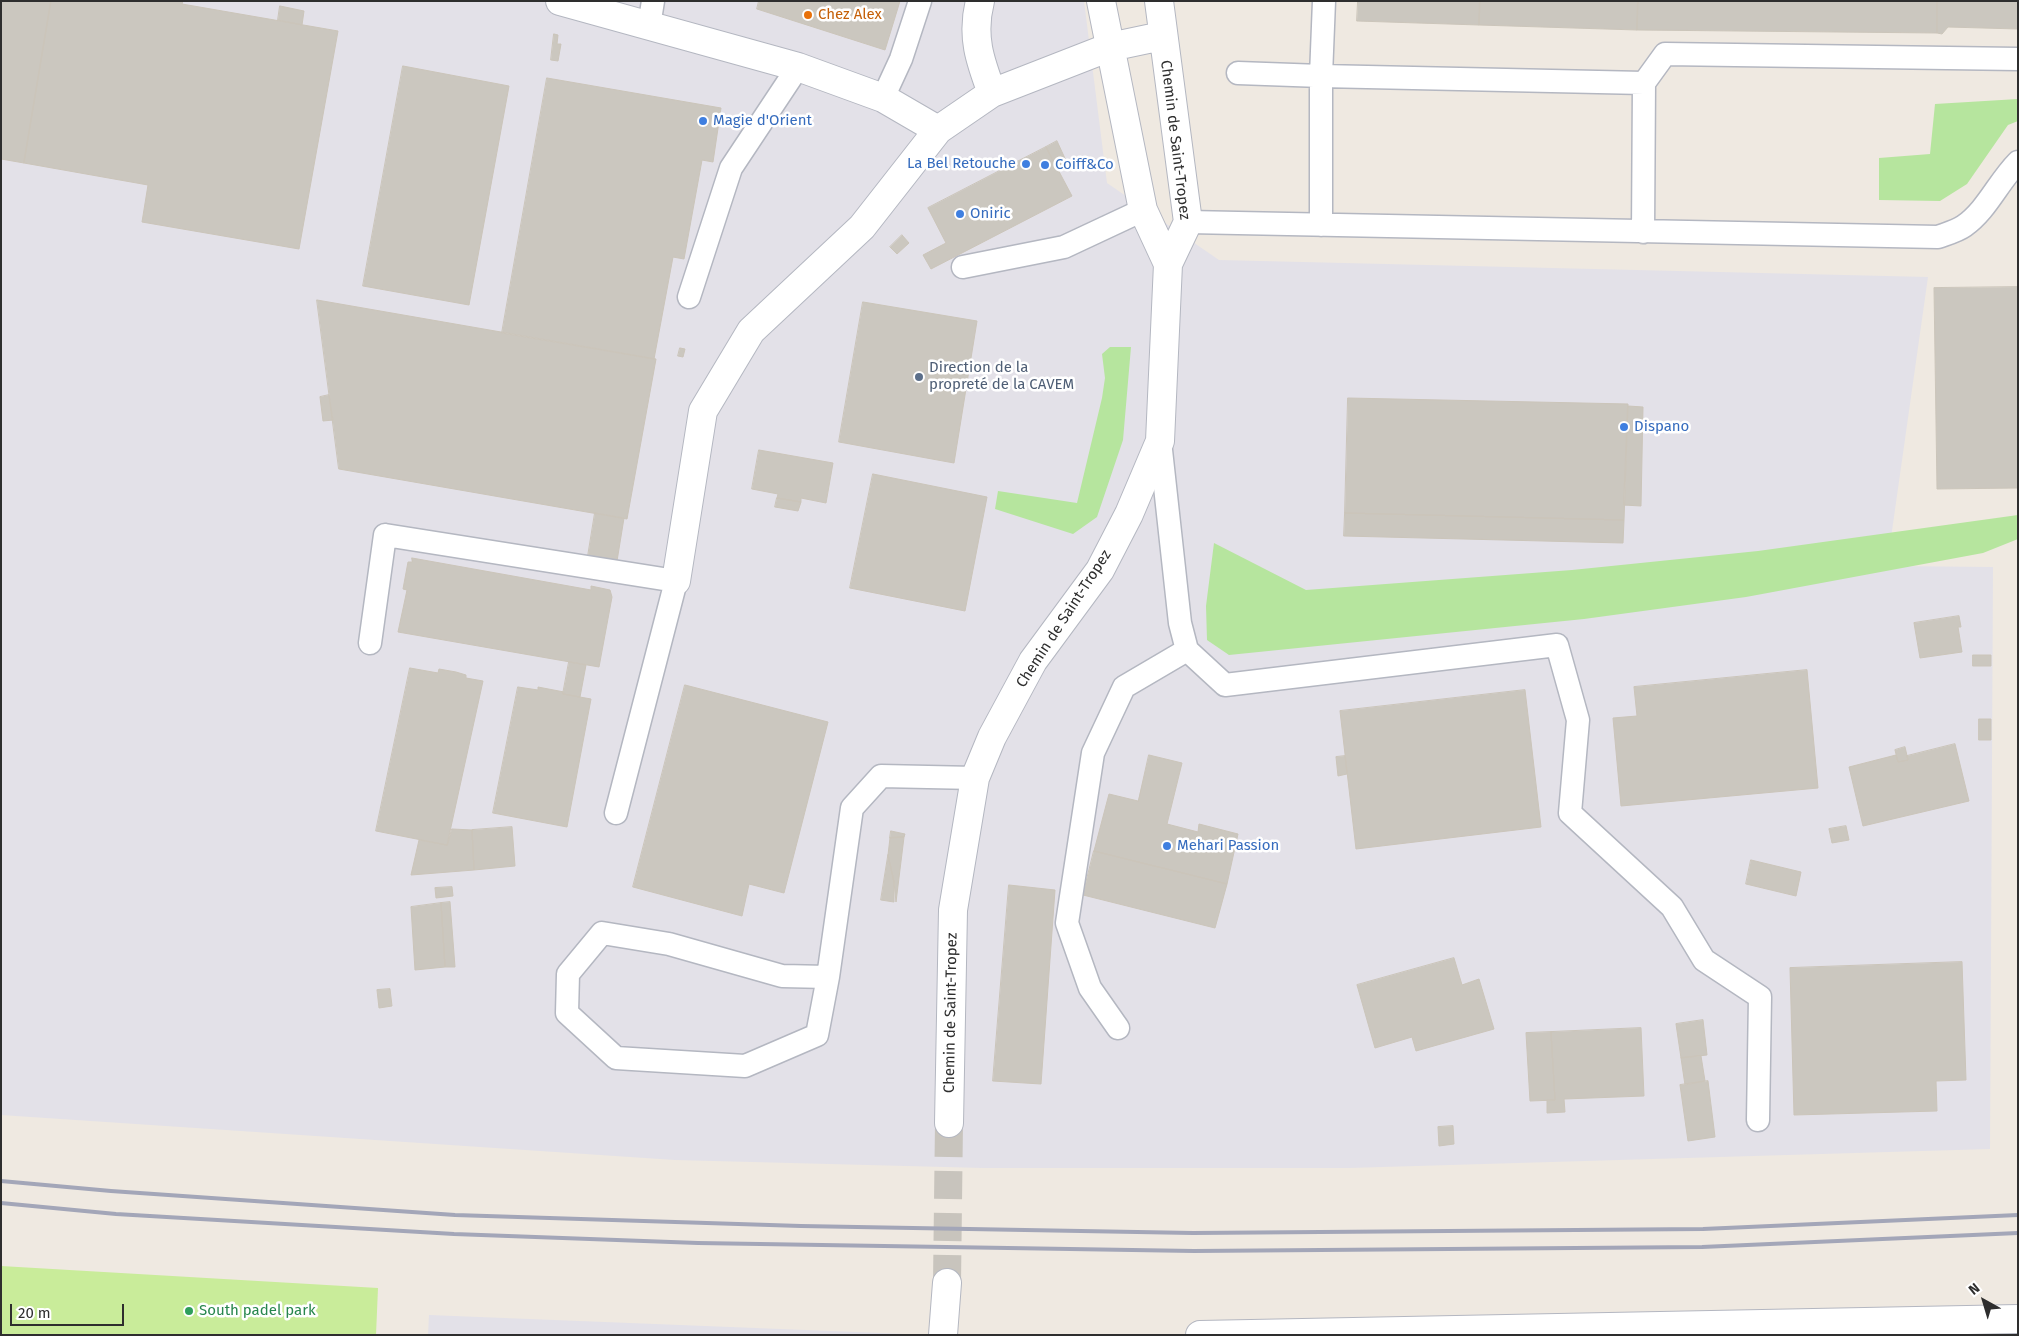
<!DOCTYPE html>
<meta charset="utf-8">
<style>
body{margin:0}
#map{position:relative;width:2019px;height:1336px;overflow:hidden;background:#efe9e1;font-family:"Fira Sans",sans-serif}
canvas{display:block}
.frame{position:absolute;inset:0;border:2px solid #2e2e2e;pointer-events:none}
.north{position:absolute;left:1959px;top:1276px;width:50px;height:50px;-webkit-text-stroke:4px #fff;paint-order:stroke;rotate:321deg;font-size:14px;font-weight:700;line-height:20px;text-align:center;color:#2e2e2e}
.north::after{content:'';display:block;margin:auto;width:18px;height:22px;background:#2e2e2e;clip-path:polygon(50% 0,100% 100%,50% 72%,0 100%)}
.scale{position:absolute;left:10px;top:1304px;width:114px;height:22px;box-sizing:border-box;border:2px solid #2e2e2e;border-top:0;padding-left:6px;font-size:15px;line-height:18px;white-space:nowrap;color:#2e2e2e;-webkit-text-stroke:4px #fff;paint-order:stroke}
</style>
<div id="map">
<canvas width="2019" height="1336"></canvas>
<div class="frame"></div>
<div class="north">N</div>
<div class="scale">20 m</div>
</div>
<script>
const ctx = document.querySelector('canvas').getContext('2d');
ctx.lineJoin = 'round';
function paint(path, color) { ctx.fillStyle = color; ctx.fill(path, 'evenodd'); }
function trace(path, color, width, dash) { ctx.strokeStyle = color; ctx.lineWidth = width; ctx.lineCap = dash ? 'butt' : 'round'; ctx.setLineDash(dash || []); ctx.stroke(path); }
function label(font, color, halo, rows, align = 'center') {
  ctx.font = font + ' "Fira Sans",sans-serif'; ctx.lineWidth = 5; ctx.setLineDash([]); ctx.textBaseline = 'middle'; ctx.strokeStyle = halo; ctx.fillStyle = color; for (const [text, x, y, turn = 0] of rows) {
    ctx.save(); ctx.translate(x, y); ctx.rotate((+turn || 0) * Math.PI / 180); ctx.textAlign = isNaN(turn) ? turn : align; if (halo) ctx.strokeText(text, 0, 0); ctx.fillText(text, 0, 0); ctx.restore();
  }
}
paint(new Path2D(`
 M1 1H1084L1107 183 1219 260 1928 277 1887 566 1993 567 1990 1149 1349 1168H983L675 1160 1 1115Z
 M429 1315 931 1335H428Z`), '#e3e1e8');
paint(new Path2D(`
 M2018 99V121L2008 125 1967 184 1940 201 1879 200V158L1930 154 1935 104Z
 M1110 347H1131L1123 440 1097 517 1073 534 995 509 998 491 1077 503 1102 398 1105 378 1102 354Z
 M2018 515V539L1983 553 1746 597 1584 619 1229 655 1207 640 1206 606 1214 543 1306 590 1572 570 1758 551Z`), '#b6e59e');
paint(new Path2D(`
 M1 1266 378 1288 376 1335H1Z`), '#c9ec9a');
const building = new Path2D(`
 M1 1H51L24 163 1 159Z
 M51 1H183L182 4 338 31 299 249 142 222 148 185 24 163Z
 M759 1H900L885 50 757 9Z
 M1358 1H1480L1479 25 1357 21Z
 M1480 1H1638L1637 30 1479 25Z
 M1638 1H1937V33L1637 30Z
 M1937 1H2018V29L1948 27 1942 34 1937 33Z
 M280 6 304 11 302 25 278 20Z
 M554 34 558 35 557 44H561L558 61 551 60Z
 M403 66 509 86 469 305 363 286Z
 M547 78 721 108 713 162 702 160 684 259 673 257 654 359 502 333Z
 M1057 141 1068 165 1058 171 1046 147Z
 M1046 147 1072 196 931 269 923 255 946 243 928 208Z
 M902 235 909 243 897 254 890 247Z
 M2018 287V488L1937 489 1934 288Z
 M317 300 656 359 627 519 339 469Z
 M863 302 977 321 954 463 839 442Z
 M680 348 685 349 683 357 678 356Z
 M329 395 333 420 323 421 320 397Z
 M1348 398 1628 404 1624 520 1345 513Z
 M1628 406 1643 407 1641 506 1624 505Z
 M759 450 833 463 826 503 801 498V502L777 498 778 494 752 489Z
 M873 474 987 497 965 611 850 588Z
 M777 498 801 502 798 511 775 507Z
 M595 513 624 518 617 561 588 556Z
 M1345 513 1624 520 1623 543 1344 536Z
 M412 558 591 590V586L610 590 612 597 599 667 398 632 407 590 403 589 408 562H412Z
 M1959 616 1961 627H1958L1962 652 1920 658 1914 623Z
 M1973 655H1991V666H1973Z
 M569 662 586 665 580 697 563 694Z
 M410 668 438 673 439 669 456 672 466 675V678L483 681 447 845 376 831Z
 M1807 670 1818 788 1621 806 1613 718 1637 716 1634 687Z
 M685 685 828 722 784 893 749 884 742 916 633 887Z
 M518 687 538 690V687L564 692 563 694 591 699 567 827 493 813Z
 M1525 690 1541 827 1356 849 1340 711Z
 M1979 719H1991V740H1979Z
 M1955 744 1969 801 1863 826 1849 767 1896 755 1898 762 1908 760 1907 756Z
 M1905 747 1908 760 1898 762 1895 750Z
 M1149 755 1182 763 1167 824 1198 832 1199 824 1238 834 1227 884 1094 851 1109 794 1138 801Z
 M1345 756 1347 774 1338 776 1336 757Z
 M1846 826 1849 840 1832 843 1829 829Z
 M512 827 515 866 474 870 472 830Z
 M452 829 472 830 474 870 411 875 419 840 447 845Z
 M891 831 905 834 904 837 890 838Z
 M904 837 896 902 894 882 888 855 890 838Z
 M1094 851 1227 884 1215 928 1083 895Z
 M888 855 894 882V902L881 900Z
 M1751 860 1801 872 1796 896 1746 884Z
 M1009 885 1055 890 1041 1084 993 1081Z
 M452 887 453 896 436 898 435 888Z
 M450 902 455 967H445L441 903Z
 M441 903 445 967 415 970 411 907Z
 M1454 958 1462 985 1479 979 1494 1029 1416 1051 1412 1037 1375 1048 1357 985Z
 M1962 962 1966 1080 1936 1081 1937 1111 1794 1115 1790 968Z
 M390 989 392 1006 379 1008 377 990Z
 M1703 1020 1707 1055 1681 1058 1676 1024Z
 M1641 1028 1644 1096 1564 1099 1565 1112 1547 1113V1100H1555L1551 1032Z
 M1551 1032 1555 1100 1530 1101 1526 1033Z
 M1701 1056 1705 1081 1685 1085 1681 1058Z
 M1708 1081 1715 1137 1688 1141 1680 1085Z
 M1453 1126 1454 1144 1439 1146 1438 1127Z`);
paint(building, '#cbc7bf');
trace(building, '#cbc5ba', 1);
trace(new Path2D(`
 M947 1283 949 1123`), '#c8c4bd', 28, [28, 14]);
const service = new Path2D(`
 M1324 1 1321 76 1644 83 1643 232
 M649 26 653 1
 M1238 73 1321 76V225
 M1644 83 1665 54 2018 59
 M883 98 901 59 920 1
 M1188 222 1938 237C1946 234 1957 231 1964 226 1987 210 1998 182 2018 162
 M963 267 1064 247 1143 210
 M689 297 731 168 798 67
 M1160 441 1180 623 1187 650 1225 685 1557 645 1578 720 1570 813 1672 907 1704 960 1760 997 1758 1120
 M370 643 385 535 676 581 616 813
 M828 977 782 976 669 944 602 933 568 974 567 1013 616 1058 745 1066 817 1035 828 977 852 808 881 776 975 778
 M1118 1028 1090 988 1067 923 1093 753 1124 687 1187 650`);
const minor = new Path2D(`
 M560 1 798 67 883 98 938 130 992 93 1110 47 1162 36
 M980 1C971 36 980 61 992 93
 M1101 1 1143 210 1168 264
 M676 581 703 411 751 331 862 227 938 130
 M949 1123 953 910 975 778 992 737 1033 661 1100 570 1129 514 1160 441 1168 264 1188 222 1159 1
 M943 1335 947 1283
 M1200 1335 2018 1319`);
trace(service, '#b4b7c1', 25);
trace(minor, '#b4b7c1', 30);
trace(service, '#fff', 22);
trace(minor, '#fff', 28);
trace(new Path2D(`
 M1 1181 111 1191 455 1215 801 1226 1193 1233 1703 1229 2018 1215
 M1 1203 116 1214 454 1234 698 1243 1194 1251 1702 1247 2018 1233`), '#a3a6b8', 4);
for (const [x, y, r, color] of [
 [808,15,5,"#e8710a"],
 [703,121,5,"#3f7fe0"],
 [1026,164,5,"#3f7fe0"],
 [1045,165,5,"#3f7fe0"],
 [960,214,5,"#3f7fe0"],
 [919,377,5,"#5c6f8a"],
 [1624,427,5,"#3f7fe0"],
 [1167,846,5,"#3f7fe0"],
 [189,1311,5,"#2e9e5b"]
]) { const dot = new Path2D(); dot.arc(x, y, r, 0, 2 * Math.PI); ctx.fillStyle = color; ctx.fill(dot); trace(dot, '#fff', 2); }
label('15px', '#c56008', '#fff', [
 ["Chez Alex",818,15]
], 'left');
label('15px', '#366cbe', '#fff', [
 ["Magie d'Orient",713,121],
 ["La Bel Retouche",1016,164,"right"],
 ["Coiff&Co",1055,165],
 ["Oniric",970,214],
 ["Dispano",1634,427],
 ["Mehari Passion",1177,846]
], 'left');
label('15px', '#2e2e2e', '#fff', [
 ["Chemin de Saint-Tropez",1175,140,83],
 ["Chemin de Saint-Tropez",1064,619,-57],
 ["Chemin de Saint-Tropez",951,1013,-89]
]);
label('15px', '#4e5e75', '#fff', [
 ["Direction de la",929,368],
 ["propreté de la CAVEM",929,385]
], 'left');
label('15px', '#27864d', '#fff', [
 ["South padel park",199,1311]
], 'left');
</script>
